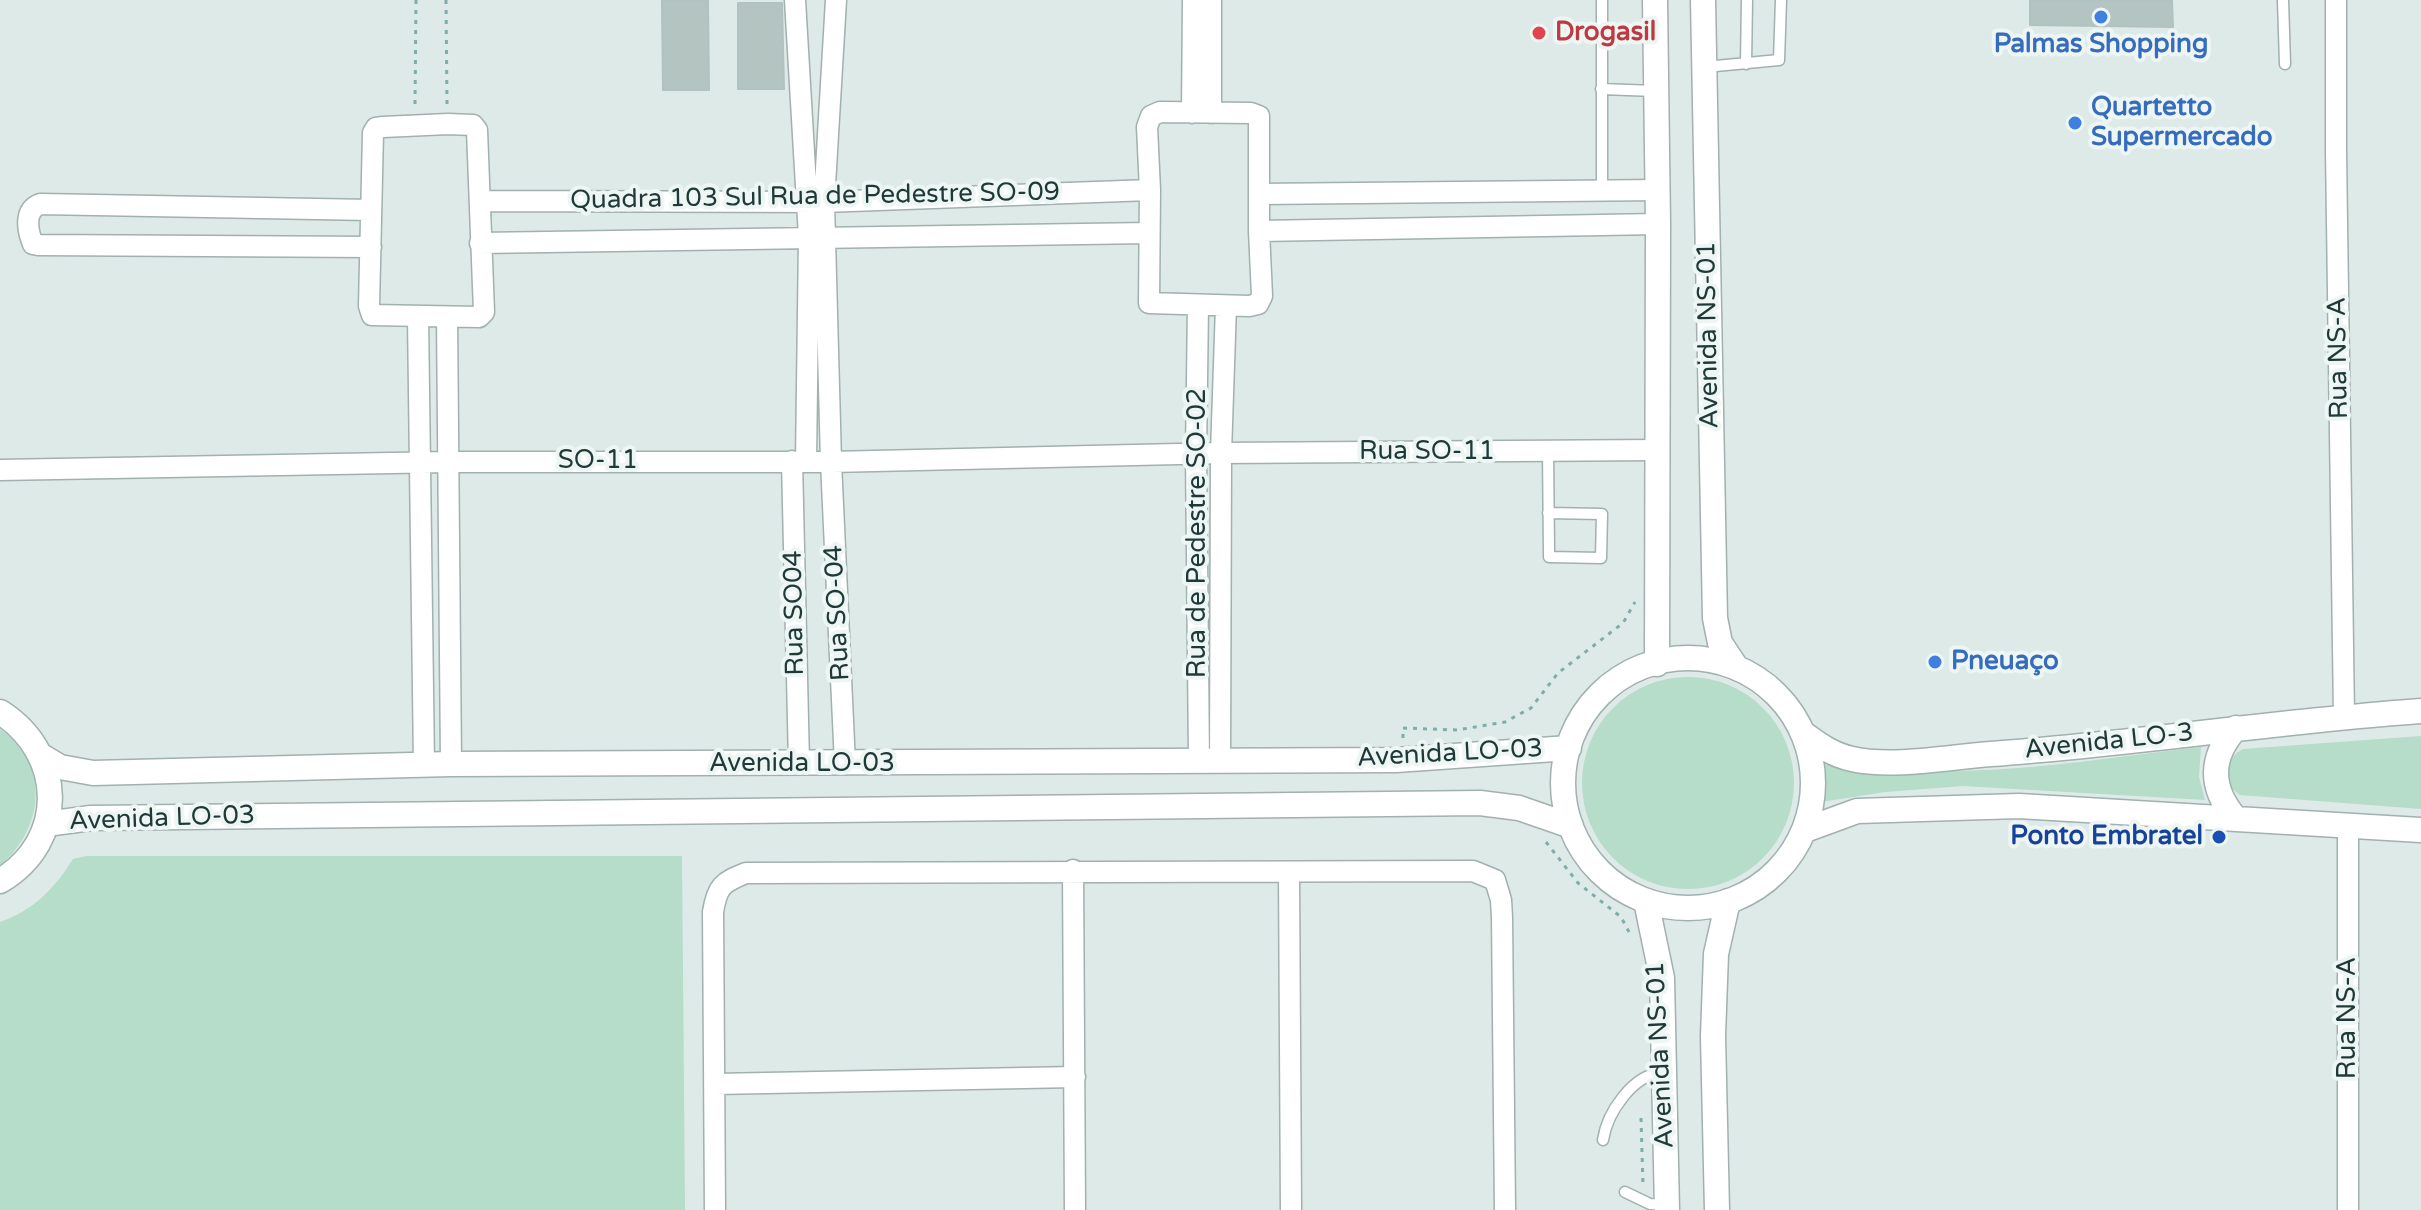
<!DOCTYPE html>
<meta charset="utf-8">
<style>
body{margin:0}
canvas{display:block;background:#ddeae7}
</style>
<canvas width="2421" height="1210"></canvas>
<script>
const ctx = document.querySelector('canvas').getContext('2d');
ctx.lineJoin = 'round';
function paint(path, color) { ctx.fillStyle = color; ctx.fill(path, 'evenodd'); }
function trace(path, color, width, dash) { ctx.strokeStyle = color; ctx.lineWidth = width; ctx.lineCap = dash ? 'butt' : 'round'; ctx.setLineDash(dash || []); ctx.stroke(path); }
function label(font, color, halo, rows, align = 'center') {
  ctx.font = font + ' "Varela Round",sans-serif'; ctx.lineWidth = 8; ctx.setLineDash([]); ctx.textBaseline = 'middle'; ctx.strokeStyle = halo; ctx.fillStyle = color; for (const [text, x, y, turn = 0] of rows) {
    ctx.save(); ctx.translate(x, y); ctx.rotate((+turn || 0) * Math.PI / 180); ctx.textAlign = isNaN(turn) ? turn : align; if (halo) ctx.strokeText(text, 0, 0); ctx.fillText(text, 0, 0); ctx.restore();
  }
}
paint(new Path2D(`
 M1582 783a106 106 0 1 1 212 0a106 106 0 1 1-212 0Z
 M0 729C51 766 44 828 0 866Z
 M2421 736V809L2240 795 2229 786C2228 769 2226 758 2243 749Z
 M2201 747 2199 777 2205 800 1963 786 1885 792 1821 802V764C1868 769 1915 772 1962 771 2042 769 2122 756 2201 747Z
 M86 856H682L685 1210H0V922C33 911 55 888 73 859Z`), '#b6dcca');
const building = new Path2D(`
 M662 0H708L709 90H663Z
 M2030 0H2172L2173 27 2030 25Z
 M738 3H782L784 89H738Z`);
paint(building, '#b3c4c1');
trace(building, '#b0c3c0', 2);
const service = new Path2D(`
 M2283 0 2285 64
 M1746 64 1747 0
 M1705 67 1779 60 1781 0
 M1601 89 1655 91
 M1602 190V0
 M1548 451 1549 552V557L1601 558 1602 514 1548 513
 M1603 1140C1607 1113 1633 1074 1662 1073
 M1625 1192 1650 1204 1667 1205`);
const minor = new Path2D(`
 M795 0 809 237 806 461
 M836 0 824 202 831 462 845 764
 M1211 0V113
 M2336 0V151L2344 716
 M1160 112 1251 113 1259 116V231L1262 296 1258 304 1249 306 1149 303 1150 190 1147 127 1151 116Z
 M1192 113 1193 0
 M448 124 473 125 477 130 484 312 479 317 372 315 369 306 373 133 376 128 383 127Z
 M1259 194 1658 190
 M480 201 824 202 1150 190
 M371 210 40 204C24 210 27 230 33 244L38 245 371 247
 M1259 231 1658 224
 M480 243 1149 233
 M1198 305 1196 454 1199 761
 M418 317 424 765
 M447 317 451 764
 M792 461 799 764
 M0 470 448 462H831L1221 453 1658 450
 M1220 761 1221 453 1226 306
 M1073 870 1075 1210
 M1289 872 1291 1210
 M715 1084 1075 1077
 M715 1210 713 912C717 886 723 882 746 873L1473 871 1495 880 1501 900 1502 918 1505 1210
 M2348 1210V825`);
const tertiary = new Path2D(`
 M1655 0 1658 224 1657 664
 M1703 0 1715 618 1720 643 1734 664
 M1563 783a125 125 0 1 1 250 0a125 125 0 1 1-250 0Z
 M0 712C65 753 68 841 0 881
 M1804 734C1819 745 1833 755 1852 759 1893 768 1949 757 1991 754 2135 744 2277 721 2421 711
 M40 755 60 767 93 773 451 764 1396 760 1569 748
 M2235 818C2210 788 2209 758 2236 728
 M46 824 91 818 1480 803 1519 808 1571 826
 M1805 830 1857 811 2019 806 2421 830
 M1646 901 1662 978 1667 1210
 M1717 1210 1713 1036 1716 954 1728 901`);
trace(service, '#a0b1af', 13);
trace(minor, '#a0b1af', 23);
trace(tertiary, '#a0b1af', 27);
trace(new Path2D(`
 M446 0 447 104
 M415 104 416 0
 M1403 738V728L1457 730 1505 722 1531 708 1558 673 1623 623 1635 602
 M1546 842 1578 883 1621 917 1629 932
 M1641 1118 1643 1186`), '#7daeab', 3, [4, 6]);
trace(service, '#fff', 10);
trace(minor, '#fff', 20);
trace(tertiary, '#fff', 24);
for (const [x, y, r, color] of [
 [2101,17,8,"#3f7fe0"],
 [1539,33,8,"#e0444e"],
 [2075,123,8,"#3f7fe0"],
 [1935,662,8,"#3f7fe0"],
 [2219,837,8,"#1a4fb4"]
]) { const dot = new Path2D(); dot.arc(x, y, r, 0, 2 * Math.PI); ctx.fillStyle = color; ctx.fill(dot); trace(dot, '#eef6f4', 3); }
label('bold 26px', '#be3a42', '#eef6f4', [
 ["Drogasil",1555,33]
], 'left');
label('bold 26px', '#366cbe', '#eef6f4', [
 ["Palmas Shopping",2101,45,"center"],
 ["Quartetto",2091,108],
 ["Supermercado",2091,138],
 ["Pneuaço",1951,662]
], 'left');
label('26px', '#1f3939', '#eef6f4', [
 ["Quadra 103 Sul Rua de Pedestre SO-09",815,197,-1],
 ["Avenida NS-01",1709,335,-91],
 ["Rua NS-A",2339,358,-91],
 ["Rua SO-11",1427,452],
 ["SO-11",598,461],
 ["Rua de Pedestre SO-02",1198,533,-90],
 ["Rua SO04",795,613,-91],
 ["Rua SO-04",838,613,-93],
 ["Avenida LO-3",2109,742,-6],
 ["Avenida LO-03",1450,754,-3],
 ["Avenida LO-03",802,764],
 ["Avenida LO-03",162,819,-2],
 ["Rua NS-A",2348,1018,-90],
 ["Avenida NS-01",1661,1055,-93]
]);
label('bold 26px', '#164399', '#eef6f4', [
 ["Ponto Embratel",2203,837]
], 'right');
</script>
